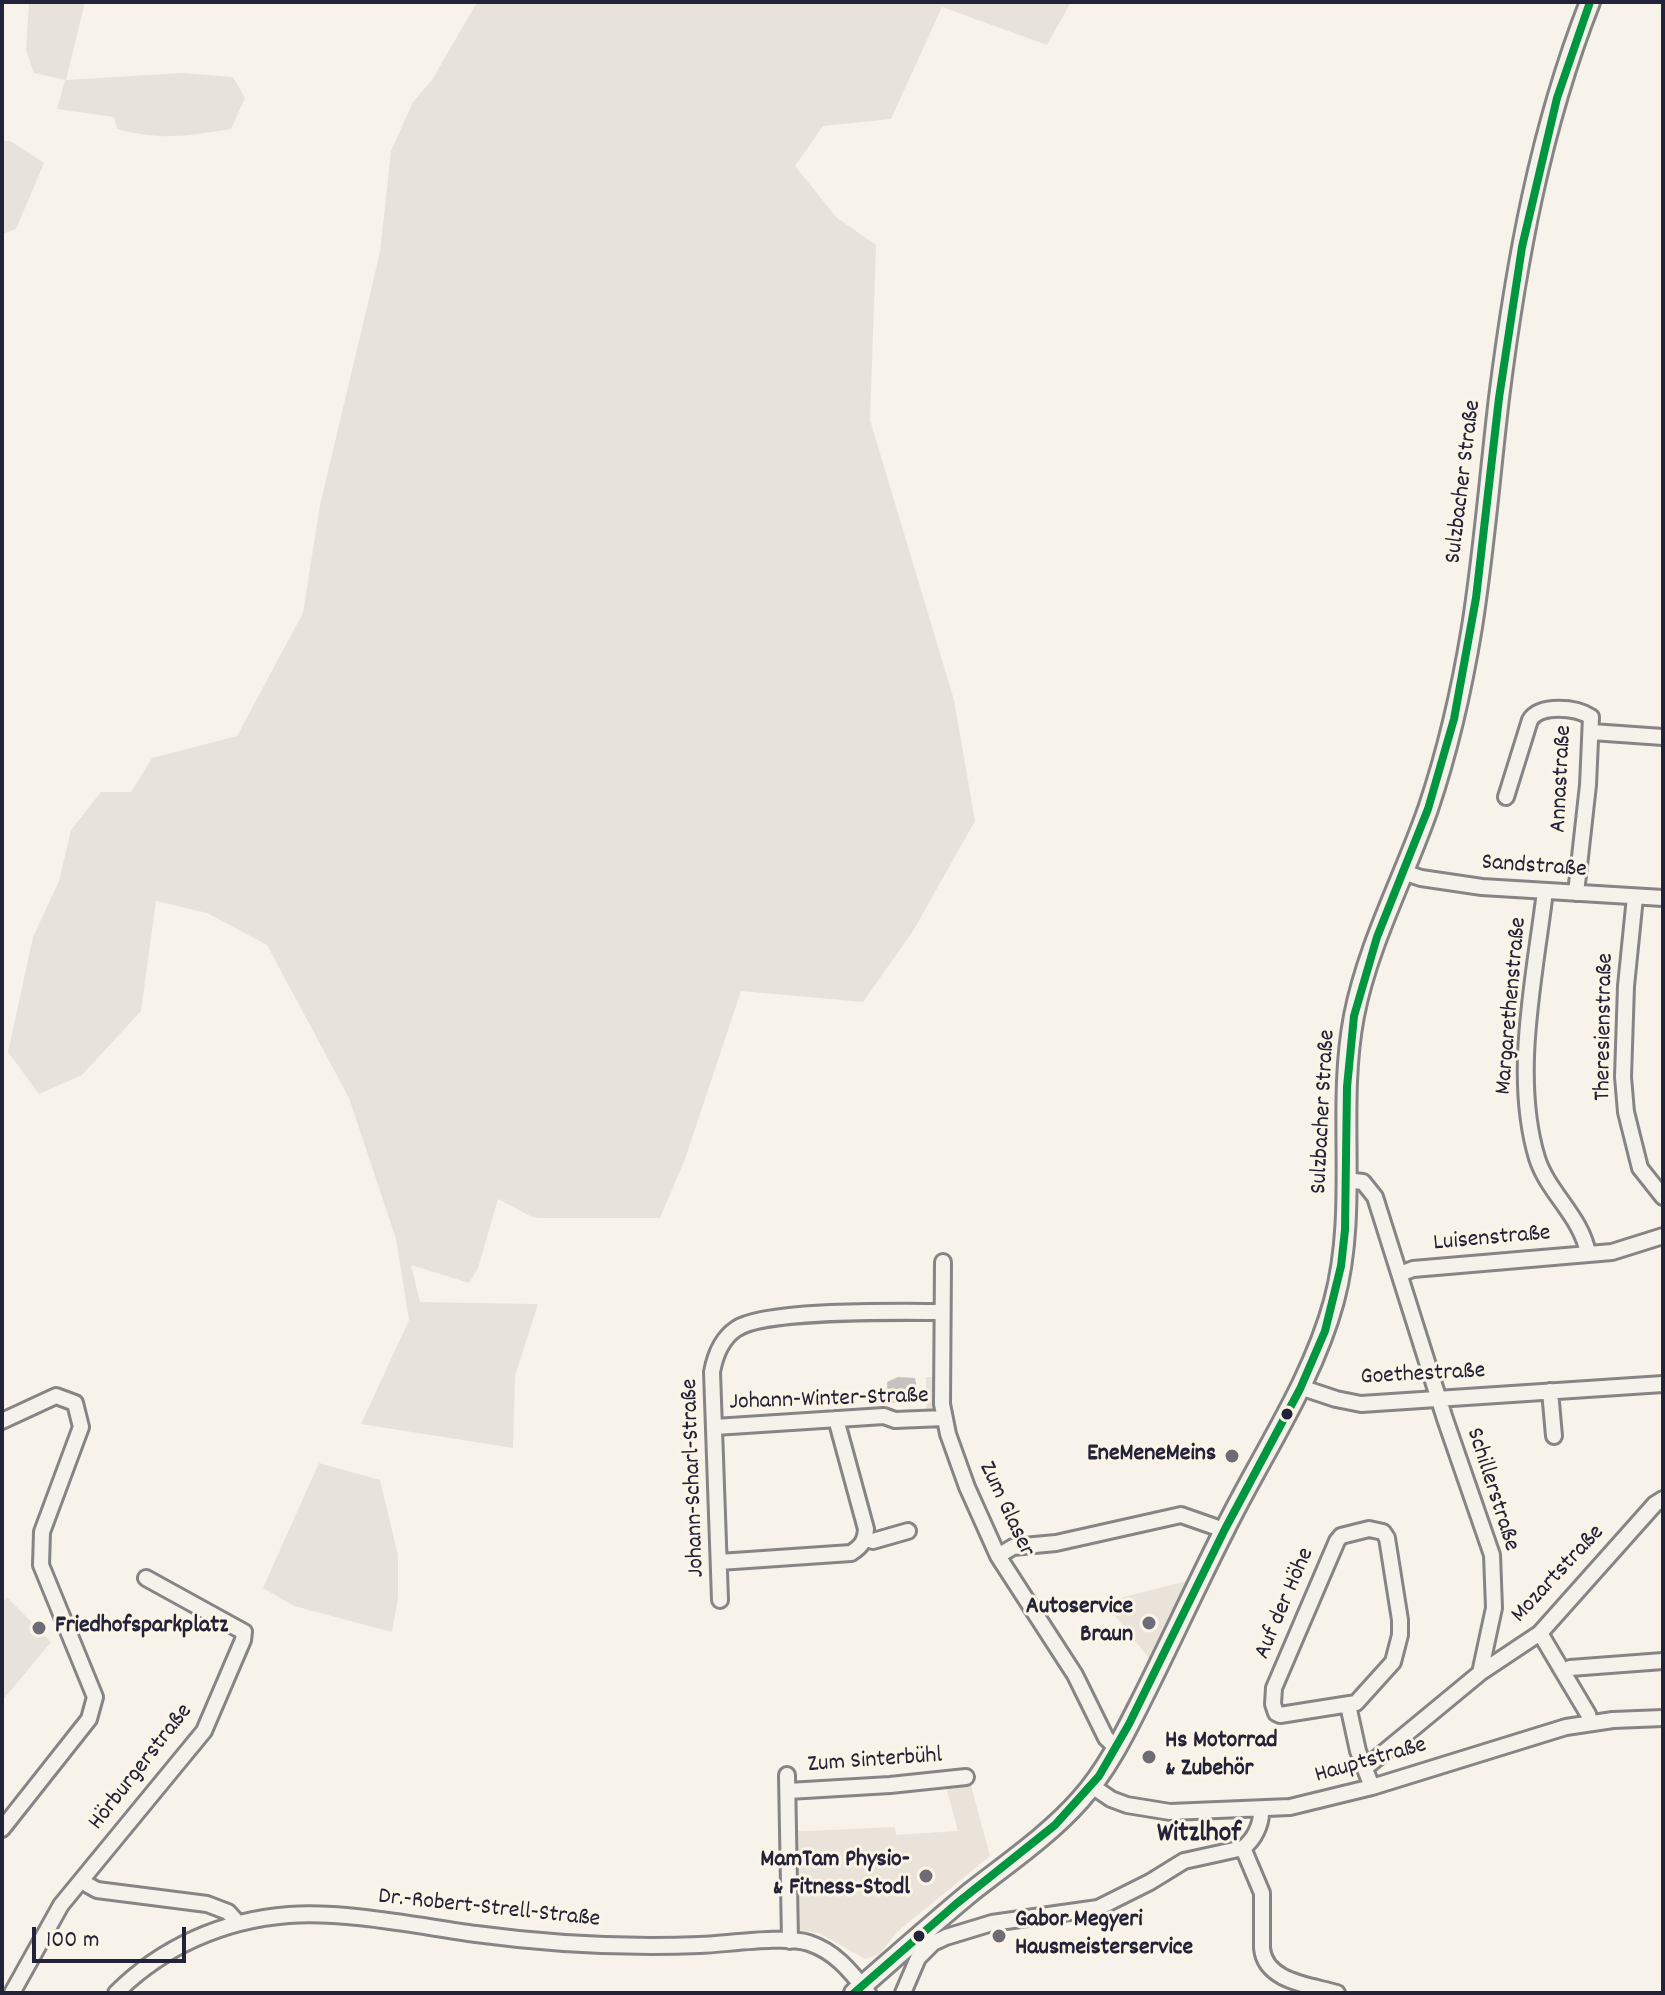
<!DOCTYPE html>
<meta charset="utf-8">
<style>
body{margin:0}
#map{position:relative;width:1665px;height:1995px;overflow:hidden;background:#f7f3ea;font-family:Dekko,sans-serif}
canvas{display:block}
.frame{position:absolute;inset:0;border:4px solid #22223b;pointer-events:none}
.scale{position:absolute;left:32px;top:1927px;width:154px;height:36px;box-sizing:border-box;border:4px solid #22223b;border-top:0;padding-left:10px;font-size:24px;line-height:28px;white-space:nowrap;color:#22223b;-webkit-text-stroke:6px #fcf5e5;paint-order:stroke}
</style>
<div id="map">
<canvas width="1665" height="1995"></canvas>
<div class="frame"></div>
<div class="scale">100 m</div>
</div>
<script>
const ctx = document.querySelector('canvas').getContext('2d');
ctx.lineJoin = 'round';
function paint(path, color) { ctx.fillStyle = color; ctx.fill(path, 'evenodd'); }
function trace(path, color, width, dash) { ctx.strokeStyle = color; ctx.lineWidth = width; ctx.lineCap = dash ? 'butt' : 'round'; ctx.setLineDash(dash || []); ctx.stroke(path); }
function label(font, color, halo, rows, align = 'center') {
  ctx.font = font + ' Dekko,sans-serif'; ctx.lineWidth = 6; ctx.setLineDash([]); ctx.textBaseline = 'middle'; ctx.strokeStyle = halo; ctx.fillStyle = color; for (const [text, x, y, turn = 0] of rows) {
    ctx.save(); ctx.translate(x, y); ctx.rotate((+turn || 0) * Math.PI / 180); ctx.textAlign = isNaN(turn) ? turn : align; if (halo) ctx.strokeText(text, 0, 0); ctx.fillText(text, 0, 0); ctx.restore();
  }
}
paint(new Path2D(`
 M1191 1580 1152 1662 1104 1602Z
 M969 1778 990 1856 897 1932 880 1954 865 1959 819 1933 784 1928V1832L895 1827 896 1835 958 1831 945 1783Z`), '#e9e3d9');
paint(new Path2D(`
 M29 2H85L66 80 182 73 233 77 245 98 231 129C186 136 162 141 117 129L114 117 57 109 65 80 34 73 26 50Z
 M477 2H1071L1047 45 942 7 891 119 823 126 795 166 836 217 876 245 870 420 954 700 975 821 913 931 863 1002 741 991 685 1159 660 1218H540L532 1217 498 1199 478 1268 469 1283 411 1265 420 1302 538 1304 515 1376 513 1448 361 1424 409 1320 396 1239 349 1098 267 945 207 913 156 901 141 1011 82 1075 39 1094 8 1052 33 937 59 881 71 830 101 792H131L152 758 237 736 303 613 320 505 380 252 391 151 413 102 432 80Z
 M2 141H10L44 163 16 229 2 234Z
 M926 1377H935L937 1411H926Z
 M319 1463 380 1480 398 1555V1598L392 1632 294 1606 263 1588Z
 M7 1597 51 1642 2 1701V1603Z`), '#e8e3da');
paint(new Path2D(`
 M898 1377 915 1378 918 1395 916 1402 892 1403 888 1399 887 1382Z`), '#c7c2be');
const minor = new Path2D(`
 M1592 732 1663 737
 M1506 797 1530 720C1540 704 1576 707 1591 717L1588 785 1576 893
 M1403 872 1421 878 1482 887 1663 898
 M1545 891C1535 976 1512 1075 1537 1158 1548 1193 1582 1217 1588 1254
 M1635 897 1626 986 1623 1077 1626 1112 1640 1168 1663 1197
 M1345 1180 1363 1182 1375 1197 1445 1419 1492 1555 1494 1608 1480 1673
 M943 1262 942 1404 948 1434 967 1487 998 1556 1075 1675 1106 1738 1117 1748
 M1400 1274 1413 1269 1612 1252 1663 1236
 M1300 1387 1336 1399 1361 1404 1663 1384
 M1550 1391 1554 1436
 M2 1421 56 1396 75 1403 81 1427 42 1532 41 1565 95 1697 89 1719 2 1829
 M715 1427 884 1416 895 1420 944 1418
 M1369 1529 1383 1532 1387 1538 1400 1620V1635L1393 1662 1356 1703 1280 1715 1276 1713 1273 1704 1274 1688 1337 1541 1341 1536Z
 M866 1539 873 1541 908 1531
 M998 1556 1013 1547 1056 1543 1181 1515 1224 1530
 M719 1562 851 1553C862 1546 865 1541 866 1529L836 1419
 M720 1600 712 1372C715 1356 721 1339 736 1329 764 1309 901 1312 941 1312
 M1540 1633 1563 1672 1570 1668 1663 1661
 M1563 1672 1588 1714 1590 1722
 M1348 1705 1358 1751 1372 1787
 M1365 1768 1480 1673 1540 1633 1655 1504 1663 1499
 M787 1775 790 1941
 M1092 1786 1111 1799 1127 1805 1170 1812 1290 1807 1372 1787 1566 1727 1613 1720 1663 1718
 M788 1791 890 1785 966 1777
 M1243 1848 1262 1893V1948C1265 1982 1310 1985 1337 1993
 M81 1881 97 1890 207 1904 228 1912 238 1923
 M12 1993 61 1905 204 1731 243 1640 244 1632 146 1578
 M116 1993C162 1947 223 1920 289 1915 347 1911 418 1926 476 1934 550 1944 626 1948 700 1945 727 1944 786 1935 809 1943 836 1952 851 1972 868 1993
 M903 1993 918 1958 933 1943 946 1937 992 1923 1098 1908 1150 1882 1184 1861 1243 1848C1254 1840 1262 1824 1261 1810`);
const major = new Path2D(`
 M854 1993C893 1959 931 1925 971 1892 1008 1863 1049 1835 1080 1800 1107 1770 1125 1733 1143 1697 1171 1641 1197 1584 1225 1529 1262 1454 1312 1382 1334 1301 1359 1208 1336 1110 1354 1016 1368 944 1404 878 1428 809 1448 750 1462 688 1472 627 1484 551 1490 474 1499 398 1516 263 1540 129 1590 2`);
trace(minor, '#868485', 20);
trace(major, '#868485', 24);
trace(minor, '#f5f2ec', 14);
trace(major, '#f5f2ec', 18);
trace(new Path2D(`
 M854 1993 956 1904 1055 1825 1099 1776 1129 1724 1225 1529 1300 1389 1325 1331 1341 1266 1345 1230 1347 1087 1354 1016 1377 937 1428 809 1454 719 1476 598 1499 398 1522 247 1557 98 1590 2`), '#00963f', 8);
for (const [x, y, r, color] of [
 [1287,1414,7,"#22223b"],
 [1232,1456,8,"#6d6b78"],
 [1149,1623,8,"#6d6b78"],
 [39,1628,8,"#6d6b78"],
 [1149,1757,8,"#6d6b78"],
 [926,1876,8,"#6d6b78"],
 [919,1936,7,"#22223b"],
 [999,1936,8,"#6d6b78"]
]) { const dot = new Path2D(); dot.arc(x, y, r, 0, 2 * Math.PI); ctx.fillStyle = color; ctx.fill(dot); trace(dot, '#fcf5e5', 3); }
label('24px', '#22223b', '#fcf5e5', [
 ["Sulzbacher Straße",1465,482,-83],
 ["Annastraße",1563,779,-87],
 ["Sandstraße",1534,868,4],
 ["Margarethenstraße",1513,1006,-85],
 ["Theresienstraße",1606,1027,-89],
 ["Sulzbacher Straße",1325,1112,-87],
 ["Luisenstraße",1492,1240,-5],
 ["Goethestraße",1423,1376,-3],
 ["Johann-Winter-Straße",829,1401,-2],
 ["Johann-Scharl-Straße",695,1478,-92],
 ["Schillerstraße",1491,1490,72],
 ["Zum Glaser",1005,1510,65],
 ["Mozartstraße",1559,1575,-47],
 ["Auf der Höhe",1286,1604,-67],
 ["Zum Sinterbühl",875,1762,-4],
 ["Hauptstraße",1371,1762,-16],
 ["Hörburgerstraße",142,1768,-52],
 ["Dr.-Robert-Strell-Straße",489,1910,6]
]);
label('bold 24px', '#22223b', '#fcf5e5', [
 ["EneMeneMeins",1216,1456],
 ["Autoservice",1133,1609],
 ["Braun",1133,1637],
 ["Friedhofsparkplatz",55,1628,"left"],
 ["Hs Motorrad",1165,1743,"left"],
 ["& Zubehör",1165,1771,"left"],
 ["MamTam Physio-",910,1862],
 ["& Fitness-Stodl",910,1890],
 ["Gabor Megyeri",1015,1922,"left"],
 ["Hausmeisterservice",1015,1950,"left"]
], 'right');
label('bold 28px', '#22223b', '#fcf5e5', [
 ["Witzlhof",1199,1836]
]);
</script>
